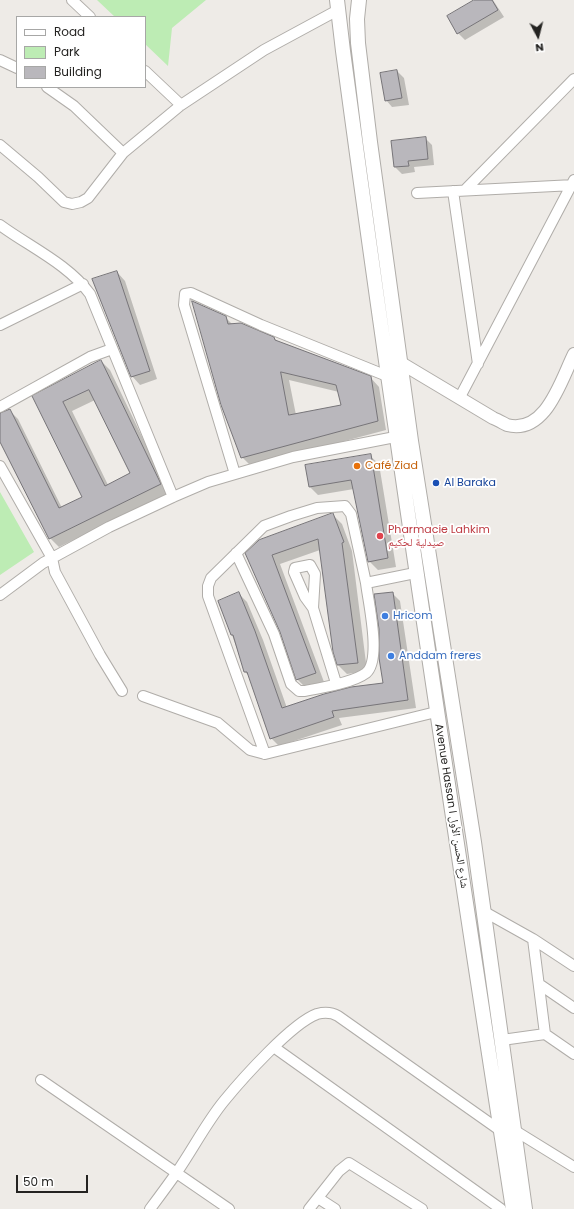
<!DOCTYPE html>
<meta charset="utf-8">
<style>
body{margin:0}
#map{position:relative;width:574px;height:1209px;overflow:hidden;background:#eeebe7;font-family:Poppins,sans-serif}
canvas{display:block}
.legend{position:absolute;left:16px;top:16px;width:130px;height:72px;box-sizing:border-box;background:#fff;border:1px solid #a7a7a6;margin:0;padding:5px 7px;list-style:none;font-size:12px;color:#242321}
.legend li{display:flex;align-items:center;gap:8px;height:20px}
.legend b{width:20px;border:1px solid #a7a7a6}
.north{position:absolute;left:518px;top:16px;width:40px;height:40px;-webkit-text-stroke:3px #fff;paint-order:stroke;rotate:173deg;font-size:11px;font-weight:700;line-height:16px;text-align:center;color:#242321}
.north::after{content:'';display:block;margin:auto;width:14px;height:18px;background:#242321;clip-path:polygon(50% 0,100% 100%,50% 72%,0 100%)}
.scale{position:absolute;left:16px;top:1175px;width:72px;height:18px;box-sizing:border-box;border:2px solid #242321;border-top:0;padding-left:5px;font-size:12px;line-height:14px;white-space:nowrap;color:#242321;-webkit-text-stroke:3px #fff;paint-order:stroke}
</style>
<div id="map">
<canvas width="574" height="1209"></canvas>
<ul class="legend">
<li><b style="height:5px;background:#fff"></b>Road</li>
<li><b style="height:11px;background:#bdecb4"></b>Park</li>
<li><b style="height:11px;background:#b9b7bc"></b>Building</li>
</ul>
<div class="north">N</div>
<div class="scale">50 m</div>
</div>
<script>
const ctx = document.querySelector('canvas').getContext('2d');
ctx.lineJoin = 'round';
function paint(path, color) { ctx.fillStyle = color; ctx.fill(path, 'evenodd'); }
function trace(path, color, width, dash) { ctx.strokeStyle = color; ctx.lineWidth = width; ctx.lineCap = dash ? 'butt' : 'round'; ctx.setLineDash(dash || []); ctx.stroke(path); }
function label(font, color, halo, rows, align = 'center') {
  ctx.font = font + ' Poppins,"Noto Naskh Arabic",sans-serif'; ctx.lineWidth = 3.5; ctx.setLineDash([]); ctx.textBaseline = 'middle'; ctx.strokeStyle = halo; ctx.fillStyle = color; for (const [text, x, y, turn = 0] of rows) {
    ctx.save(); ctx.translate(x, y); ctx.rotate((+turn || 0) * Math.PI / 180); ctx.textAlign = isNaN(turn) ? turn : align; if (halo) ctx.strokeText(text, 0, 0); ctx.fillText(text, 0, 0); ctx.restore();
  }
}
paint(new Path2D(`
 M97 0H206L172 28 168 66 145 44V17H115Z
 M0 492 34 552 0 575Z`), '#bdecb4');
paint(new Path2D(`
 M476 0H493L504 17 465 40 458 33Z
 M397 71 404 78 409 105 392 107 386 100Z
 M425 138 432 145 434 165 414 167 415 172 402 174 395 167 392 141Z
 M117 272 125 281 157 379 140 385 132 376Z
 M225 317 233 325 274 338 278 342 370 377 379 387 386 430 251 466 242 457ZM289 380 339 392 342 405 296 415Z
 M101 361 110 370 169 493 59 547 50 538 0 439V414L9 410 18 419 62 508 83 497 34 397ZM95 400 132 474 108 485 72 411Z
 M370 456 379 464 396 567 378 570 369 561 354 489 318 495 309 486Z
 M333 515 342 524 352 551 367 671 347 674 338 665 320 550 280 564 324 682 306 688 297 679 281 631 247 554Z
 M392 593 400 601 416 708 339 718 342 725 279 746 271 738 249 676 245 672 232 635 239 594 247 602 263 640 287 708 384 684Z`), '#0003');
const building = new Path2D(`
 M474 0H492L498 10 457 34 447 16Z
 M397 70 402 98 385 101 380 73Z
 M426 137 428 159 408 161 409 166 394 167 391 141Z
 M117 271 150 371 131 377 92 279Z
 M192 301 226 316 228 324 241 323 274 337 275 340 371 376 378 421 241 458 221 405ZM281 372 336 385 341 405 289 415Z
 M101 360 161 484 49 539 0 442V413L10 409 59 508 82 497 32 396ZM89 390 130 473 105 486 63 402Z
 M371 454 388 558 368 562 351 480 309 487 305 465Z
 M333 513 344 542 342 543 358 663 337 665 333 652 318 539 272 555 316 673 296 680 280 632 245 553 259 540Z
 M239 592 255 631 282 708 324 694 351 687 383 683 379 658V629L374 594 393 592 408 700 332 711 334 717 270 739 247 672H244L233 635H231L218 601Z`);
paint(building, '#b9b7bc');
trace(building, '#767478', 1);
const minor = new Path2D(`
 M72 0 90 17
 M0 60 17 68
 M145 71 181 105
 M47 87 74 106 123 153
 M0 145 38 177 64 202 72 204 81 202 88 198 123 153 181 105 264 50 338 10
 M465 190 574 79
 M453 191 478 364
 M417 193 574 185
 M0 225C30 247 68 264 90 294L173 497
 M0 325 83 284
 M460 397 574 180
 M0 407 90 357 112 349
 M0 466 52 558 55 572 100 655 122 691
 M235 474 184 305 185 294 191 293 261 325 387 376
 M236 553 274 634 291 684 299 691H304C321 688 353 683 366 673 382 660 368 601 366 583L415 573
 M366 583 351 514 345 506 317 508 291 516 264 526 211 578 208 586V596L265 754 436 712
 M0 595 43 563 109 527 173 497 208 482 293 457 395 437
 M313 608 315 574 310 565 295 568 294 572 305 597 313 608 336 683
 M143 696 218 723 250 750 265 754
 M483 911 533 939 574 966
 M533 939 545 1034
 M539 984 574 1008
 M502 1040 545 1034 574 1054
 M275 1048 501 1209
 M41 1080 229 1209
 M514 1130 574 1167
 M318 1198 335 1209
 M150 1209C159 1197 168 1185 177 1172 193 1149 206 1123 224 1101 242 1079 292 1023 317 1014 325 1012 331 1012 338 1016L501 1131
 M309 1209 339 1171 349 1163 422 1209`);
const tertiary = new Path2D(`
 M401 363 493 418C498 420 503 423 507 425 546 435 561 380 574 354`);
const secondary = new Path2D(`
 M337 0 343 51C395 438 453 823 513 1209
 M359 0 357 19 358 43 370 142 411 441 474 842 525 1209`);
trace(minor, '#b0ada9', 12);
trace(tertiary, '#b0ada9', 14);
trace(secondary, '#b0ada9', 16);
trace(minor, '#fff', 10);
trace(tertiary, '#fff', 12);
trace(secondary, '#fff', 14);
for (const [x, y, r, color] of [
 [357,466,4,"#e8710a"],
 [436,483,4,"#1a4fb4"],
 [380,536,4,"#e0444e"],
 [385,616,4,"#3f7fe0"],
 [391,656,4,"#3f7fe0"]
]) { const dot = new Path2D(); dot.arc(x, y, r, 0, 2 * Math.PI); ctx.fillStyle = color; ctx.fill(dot); trace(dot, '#fff', 1.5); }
label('11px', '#c56008', '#fff', [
 ["Café Ziad",365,466]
], 'left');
label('11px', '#164399', '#fff', [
 ["Al Baraka",444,483]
], 'left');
label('11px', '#be3a42', '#fff', [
 ["Pharmacie Lahkim",388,530],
 ["صيدلية لحكيم",388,543]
], 'left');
label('11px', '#366cbe', '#fff', [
 ["Hricom",393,616],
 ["Anddam freres",399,656]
], 'left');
label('11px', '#242321', '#fff', [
 ["Avenue Hassan I شارع الحسن الأول",451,806,81]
]);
</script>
